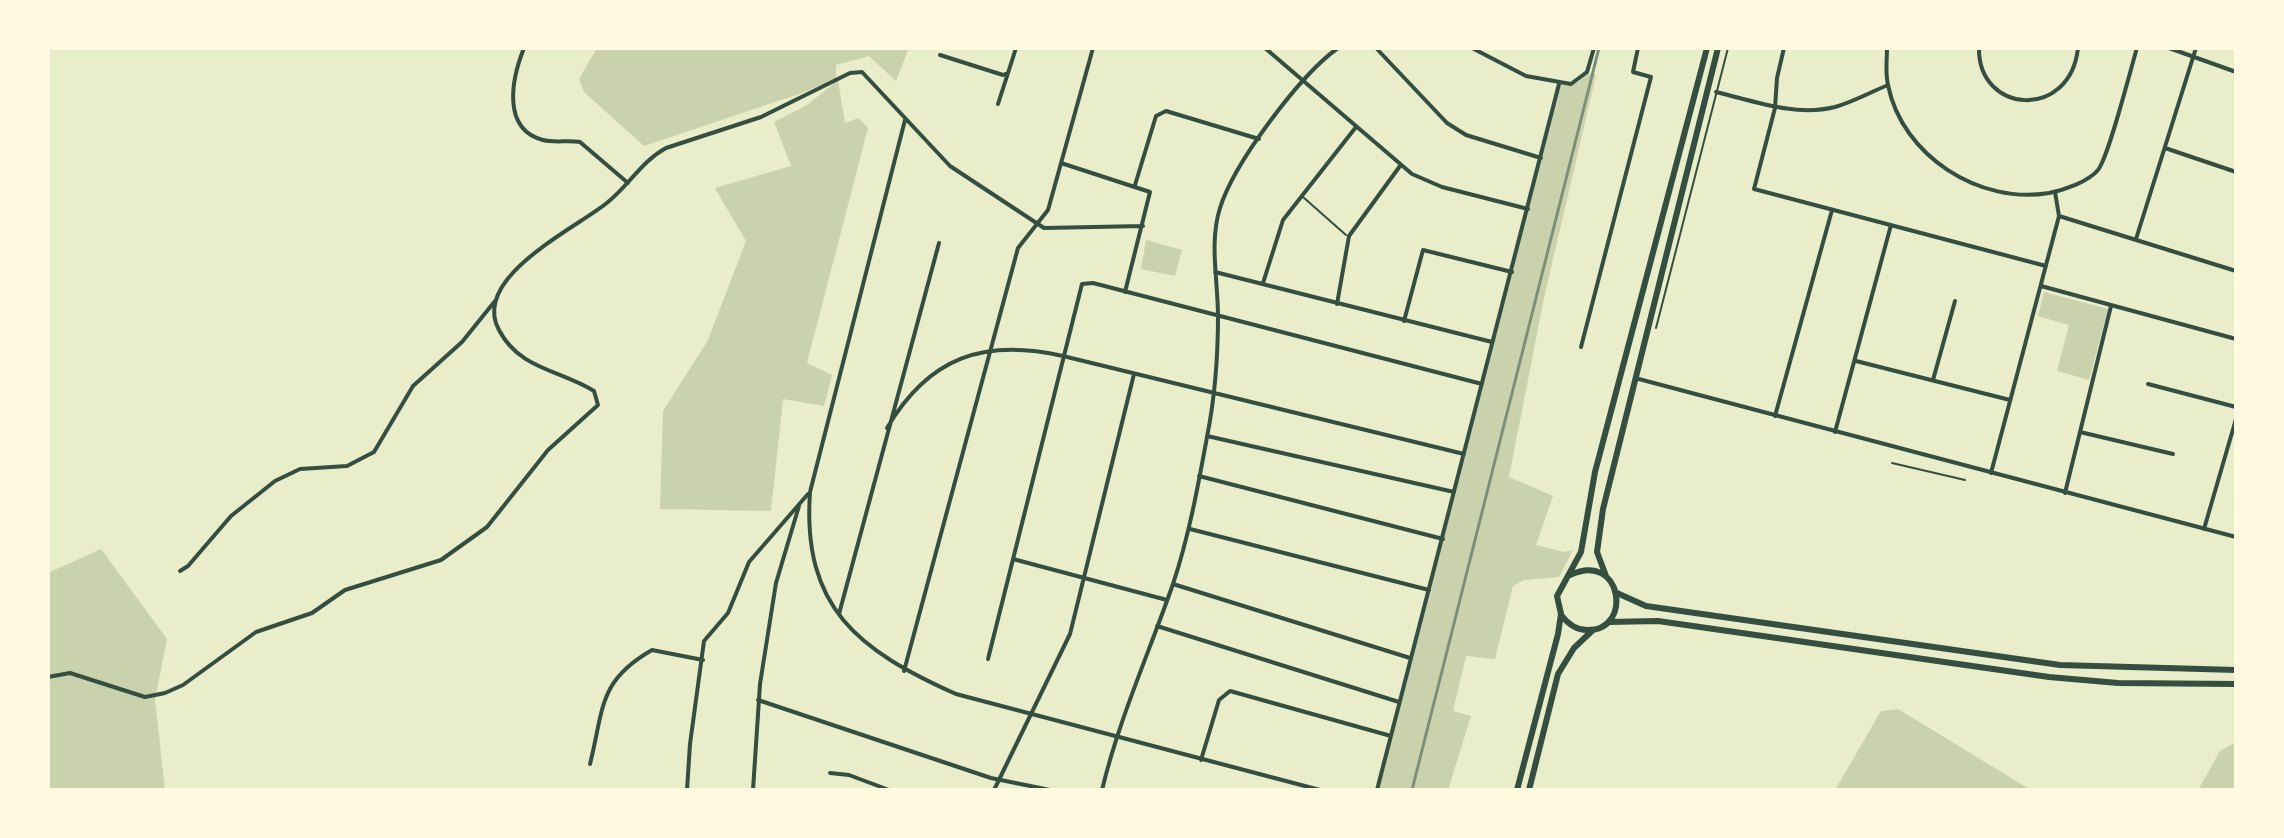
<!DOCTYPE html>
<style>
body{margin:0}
#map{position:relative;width:2284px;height:838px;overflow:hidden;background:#e9edc9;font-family:Raleway,sans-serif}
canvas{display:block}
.frame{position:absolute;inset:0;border:50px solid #fefae0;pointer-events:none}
</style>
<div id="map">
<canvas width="2284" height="838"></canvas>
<div class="frame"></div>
</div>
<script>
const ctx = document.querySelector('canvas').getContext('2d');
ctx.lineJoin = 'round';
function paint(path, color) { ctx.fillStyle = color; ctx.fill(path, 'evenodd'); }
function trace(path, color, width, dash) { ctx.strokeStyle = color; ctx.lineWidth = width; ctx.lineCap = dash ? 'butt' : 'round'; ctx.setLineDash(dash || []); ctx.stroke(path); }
paint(new Path2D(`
 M597 48H909L896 81 869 56 836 65V78L802 93 644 146 584 92 579 79Z
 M1587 73 1596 75 1544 298 1509 477 1553 496 1536 545 1564 552 1573 550 1559 577 1524 580 1513 586 1495 659 1466 656 1453 711 1471 716 1448 790H1378L1560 85 1579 82Z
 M838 80 845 123 859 118 868 128 807 363 832 375 824 406 783 399 771 511 660 509 663 411 708 340 746 241 715 188 791 166 774 122 807 105Z
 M1146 240 1182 250 1175 276 1141 269Z
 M2044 292 2108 309 2089 380 2057 371 2069 325 2038 316Z
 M101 549 167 639 155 700 165 790H48V573Z
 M1898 709 2031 790H1835L1881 711Z
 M2236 742V790H2198L2220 751Z`), '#cad2ad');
trace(new Path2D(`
 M1303 197 1346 235
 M1656 328 1728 48
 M1892 463 1965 480`), '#344e41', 2);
trace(new Path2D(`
 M524 48C512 78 501 129 543 140 554 143 568 140 580 142L628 183
 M1265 48 1412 174 1442 187 1528 209
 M1376 48 1447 123 1466 135 1541 158
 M1472 48 1526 76 1571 84 1587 72 1594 48
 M1784 48 1777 78 1775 108 1754 189 2046 266
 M1887 48C1887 60 1885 73 1888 85 1902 156 1980 205 2049 193 2064 190 2088 182 2098 170 2109 156 2130 71 2137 48
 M1979 48C1978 114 2070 121 2078 48
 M2169 48 2236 72
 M940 55 1003 75 1008 73 1016 48
 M1716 92C1754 101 1795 117 1835 107 1853 102 1871 92 1888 85
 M998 104 1008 73
 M905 120 810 492C802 608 858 650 956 694L1320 790
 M2165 148 2236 172
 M1061 163 1150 192 1125 292
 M1135 185 1156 116 1166 111 1259 139
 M2059 216 2236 271
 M2136 239 2196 48
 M1215 272 1492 342
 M1263 283 1283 220 1356 127
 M2041 286 2236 339
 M1337 304 1349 236 1400 166
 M1404 321 1423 250 1512 272
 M1581 347 1651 77 1633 72 1638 48
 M1856 361 2010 400
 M1635 378 2236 537
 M1933 380 1955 301
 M2148 384 2236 407
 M1775 416 1832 210
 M887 428C929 357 984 338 1063 356L1464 454
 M1835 432 1891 225
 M2080 432 2173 454
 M1207 436 1454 492
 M1991 473 2059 216 2055 192
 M1199 476 1443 539
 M2065 493 2111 306
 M1190 529 1429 590
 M2204 529 2236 419
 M1013 559 1167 600
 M180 571 188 566 231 516 275 481 300 469 347 466 374 452 413 386 462 342 495 301
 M1173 584 1410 658
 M839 614 939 243
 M1157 626 1399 702
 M988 659 1082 284 1093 283 1482 384
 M904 671 1018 248 1048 210 1093 48
 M48 677 70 673 145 697 165 693 183 685 256 632 312 613 345 590 441 560 487 527 548 450 598 405 594 391C560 370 519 369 499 330 470 277 577 228 608 202 629 185 642 161 666 148L761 117 850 73 862 72 950 166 1044 228 1143 226
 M758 700 991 778 1050 790
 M1201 760 1219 700 1230 691 1391 736
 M590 764C604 708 598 681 652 650L703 660
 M830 773 849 775 889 790
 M687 790 690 744 704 641 728 613 749 562 808 494
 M753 790 760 684 776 583 799 506
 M994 790 1070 634 1134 374
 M1102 790C1119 719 1149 653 1173 584 1189 536 1198 486 1207 437 1215 397 1218 356 1218 316 1218 280 1209 243 1220 208 1234 163 1300 75 1338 48
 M1377 790 1559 84`), '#344e41', 4);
trace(new Path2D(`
 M1606 576 1597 552 1603 509 1718 48
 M1617 593 1646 606 2060 665 2236 670
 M1561 615C1568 624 1576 630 1587 630 1634 631 1622 550 1570 575
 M1609 622 1658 621 2049 677 2118 683 2236 684
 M1517 790 1558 634 1561 614 1557 596 1581 552 1595 472 1707 48
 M1529 790 1558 674 1574 648 1593 630`), '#344e41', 6);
trace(new Path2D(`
 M1412 790 1599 48`), '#7c8e77', 3);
</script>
